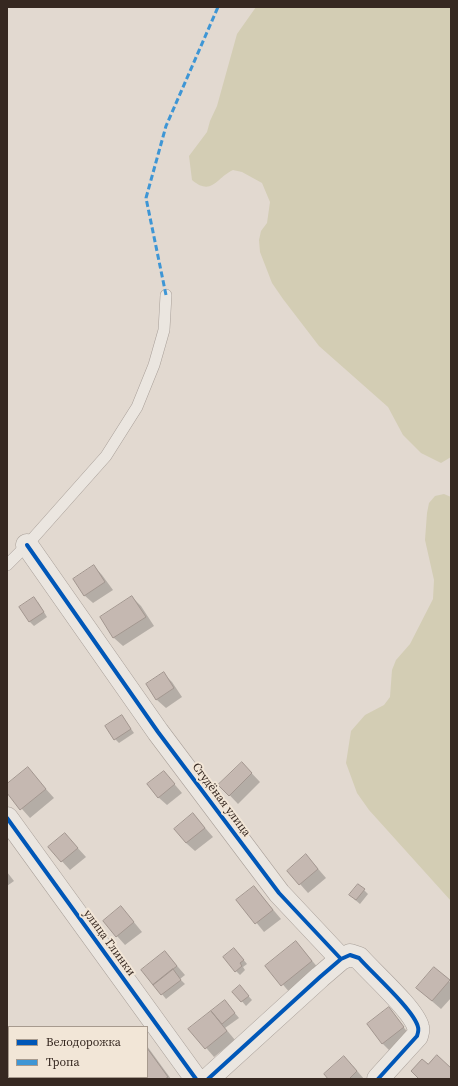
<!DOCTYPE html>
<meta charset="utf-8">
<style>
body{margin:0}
#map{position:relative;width:458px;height:1086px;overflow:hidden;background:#e2d9d0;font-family:"Source Serif 4",serif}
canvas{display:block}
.frame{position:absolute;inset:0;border:8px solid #362821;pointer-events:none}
.legend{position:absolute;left:8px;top:1026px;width:140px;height:52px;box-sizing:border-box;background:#f2e6d7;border:1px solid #a79a8e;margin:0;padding:5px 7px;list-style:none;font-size:12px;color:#362821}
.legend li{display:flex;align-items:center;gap:8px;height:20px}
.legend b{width:20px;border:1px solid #a79a8e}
</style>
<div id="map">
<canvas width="458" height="1086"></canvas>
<div class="frame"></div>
<ul class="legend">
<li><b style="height:5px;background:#0057b8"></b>Велодорожка</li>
<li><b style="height:5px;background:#3e96d5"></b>Тропа</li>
</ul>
</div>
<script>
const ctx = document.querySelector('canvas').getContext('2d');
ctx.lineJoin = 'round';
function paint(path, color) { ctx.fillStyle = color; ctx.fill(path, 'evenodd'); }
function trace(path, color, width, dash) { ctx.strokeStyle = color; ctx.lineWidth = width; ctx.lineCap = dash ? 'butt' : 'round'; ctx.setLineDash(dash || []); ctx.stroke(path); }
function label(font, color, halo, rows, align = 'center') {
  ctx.font = font + ' "Source Serif 4",serif'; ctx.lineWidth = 4; ctx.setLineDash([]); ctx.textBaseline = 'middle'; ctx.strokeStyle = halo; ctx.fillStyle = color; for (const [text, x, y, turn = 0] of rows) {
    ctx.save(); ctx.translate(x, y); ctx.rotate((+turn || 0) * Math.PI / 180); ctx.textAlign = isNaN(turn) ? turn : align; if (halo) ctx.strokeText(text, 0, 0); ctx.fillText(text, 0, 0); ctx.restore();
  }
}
paint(new Path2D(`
 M256 7H451V457L441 463 421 453 403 435 388 407 319 346 283 299 272 283 260 252 259 240 261 231 267 223 270 202 262 183 242 172 233 170C217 177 212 197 192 180L189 156 207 132 210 121 217 106 237 34Z
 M444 494 451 497V901L369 810 357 793 346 763 351 731 365 715 384 705 390 697 392 670 396 660 410 644 433 599 434 580 425 540 427 513 429 503 435 496Z`), '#d3cdb4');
paint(new Path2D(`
 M94 566 102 575 113 590 93 603 84 595Z
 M132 597 141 606 154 626 123 646 114 638 101 618Z
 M38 602 47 617 34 626 29 621Z
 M163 673 172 682 182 697 166 708 157 700 147 684Z
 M122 716 134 733 119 743 115 739Z
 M242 763 260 782 238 804 220 785Z
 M28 769 54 798 30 818 7 792V785Z
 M164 772 182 793 167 805 158 797Z
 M193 814 213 837 195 851 186 843Z
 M65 834 86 857 70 870 49 847Z
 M314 864 326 878 308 893 300 884Z
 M7 872 14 881 7 886Z
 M359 885 368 894 360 904 354 899Z
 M254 887 281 919 264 932 238 900Z
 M129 916 142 932 125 945 117 936Z
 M296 942 320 970 291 994 267 966Z
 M165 952 185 975 180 979 185 984 166 999 143 971Z
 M238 953 247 964 243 967 245 970 240 975 236 971Z
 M434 968 451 983V998L441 1009 426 996Z
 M244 991 252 1000 246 1006 234 992Z
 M225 1001 239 1018 225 1028 235 1040 214 1057 190 1029Z
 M388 1009 411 1036 391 1052 382 1043Z
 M147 1046 171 1079H131L130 1077H147Z
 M353 1066 364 1079H329Z`), '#0003');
const building = new Path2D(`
 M94 565 105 582 84 596 73 579Z
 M132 596 146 617 113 638 100 617Z
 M34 597 44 612 29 622 19 607Z
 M164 672 174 688 156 700 146 684Z
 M122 715 131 729 114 740 105 726Z
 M242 762 252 773 229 796 218 785Z
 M28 767 46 789 20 810 7 793V784Z
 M164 771 175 784 158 798 147 784Z
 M193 813 205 828 186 843 174 829Z
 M65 833 78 848 61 862 48 847Z
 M306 854 318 869 299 885 287 871Z
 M358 884 365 889 356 900 349 895Z
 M254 886 273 910 255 924 236 900Z
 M121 906 134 922 116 937 103 921Z
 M296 941 312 961 281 986 265 966Z
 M234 948 244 960 240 963 242 966 235 972 223 957Z
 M165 951 177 966 153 985 141 970Z
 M434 967 450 980 432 1001 416 988Z
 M173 969 181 980 161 995 153 985Z
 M240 985 249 996 241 1002 232 992Z
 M225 1000 235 1013 222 1024 211 1011Z
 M389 1007 404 1027 382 1044 367 1024Z
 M211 1011 227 1031 205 1049 188 1029Z
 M147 1048 168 1077 165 1079H130L129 1077H147Z
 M437 1055 451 1068V1079H419L411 1071 422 1059 428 1064Z
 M344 1056 357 1071 349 1079H328L324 1074Z`);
paint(building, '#c5b8b1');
trace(building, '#a2968f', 1);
const lane = new Path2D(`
 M7 565 27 545 106 456 137 407 154 365 164 330 166 295`);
const street = new Path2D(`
 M27 545 158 732 279 893 341 959
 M7 818 196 1079
 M208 1079 320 977 341 959 350 955 359 958C372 973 414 1010 418 1027 419 1030 418 1033 417 1036L378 1079`);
trace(lane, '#a89f98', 12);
trace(street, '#a89f98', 23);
trace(lane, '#ebe6e0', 11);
trace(street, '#ebe6e0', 22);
trace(new Path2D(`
 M166 295 146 198 166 126 218 7`), '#3e96d5', 3, [6, 3]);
trace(new Path2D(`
 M27 545 158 732 279 893 341 959
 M7 818 196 1079
 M208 1079 320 977 341 959 350 955 359 958C372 973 414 1010 418 1027 419 1030 418 1033 417 1036L378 1079`), '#0057b8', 4);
label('12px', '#362821', '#f2e6d7', [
 ["Студёная улица",221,800,53],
 ["улица Глинки",109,943,54]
]);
</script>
